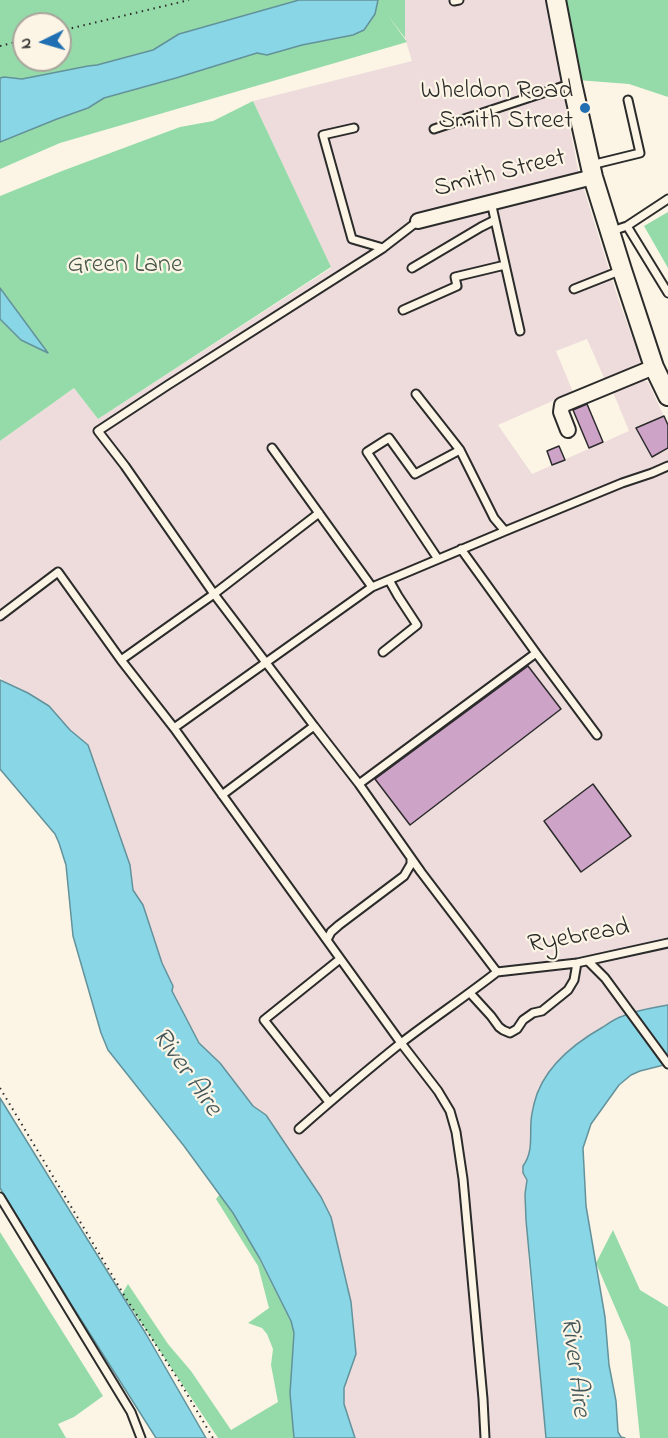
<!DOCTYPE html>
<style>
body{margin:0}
#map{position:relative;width:668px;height:1438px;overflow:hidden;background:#fcf5e5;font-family:"Indie Flower",sans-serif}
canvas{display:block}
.north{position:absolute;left:12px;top:12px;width:60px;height:60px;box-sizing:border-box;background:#fcf5e5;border:2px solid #a8a49b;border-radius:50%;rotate:265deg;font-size:16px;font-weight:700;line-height:24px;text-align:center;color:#2b2b2b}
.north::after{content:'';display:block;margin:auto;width:21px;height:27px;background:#1f6fb2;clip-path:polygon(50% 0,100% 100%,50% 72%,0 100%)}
</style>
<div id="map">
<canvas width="668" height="1438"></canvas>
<div class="north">N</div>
</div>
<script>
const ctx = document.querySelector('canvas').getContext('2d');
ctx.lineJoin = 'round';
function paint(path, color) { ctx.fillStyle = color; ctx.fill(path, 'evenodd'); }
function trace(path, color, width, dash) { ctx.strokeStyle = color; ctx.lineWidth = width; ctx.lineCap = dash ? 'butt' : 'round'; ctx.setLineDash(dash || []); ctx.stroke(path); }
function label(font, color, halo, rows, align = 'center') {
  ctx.font = font + ' "Indie Flower",sans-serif'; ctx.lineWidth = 4.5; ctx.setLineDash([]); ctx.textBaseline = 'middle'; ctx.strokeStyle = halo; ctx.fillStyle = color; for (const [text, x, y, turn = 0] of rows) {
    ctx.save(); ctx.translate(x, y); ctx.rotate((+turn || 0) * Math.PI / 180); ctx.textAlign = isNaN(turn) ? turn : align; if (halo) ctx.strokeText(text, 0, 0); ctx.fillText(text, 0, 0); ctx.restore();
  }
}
paint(new Path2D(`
 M405 0H546L578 170 616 292 641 362 605 380 587 339 556 351 573 392 498 425 532 474 629 431 613 392 641 380 648 382 668 425V1005L622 1016 531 1122V1138L529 1153 527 1160 523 1166V1173L527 1180 525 1194 529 1269 546 1438H355L344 1404 343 1268 331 1217 321 1197 266 1115 253 1106 220 1063 199 1043 172 991 173 986 162 963 143 905 133 890 130 865 88 745 70 730 49 706 28 693 3 681 0 677V441L74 388 98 419 331 268 253 101 412 61 405 38Z`), '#eedcdc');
paint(new Path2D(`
 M0 0H405V38L387 14 407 42 60 143 0 169ZM24 24H60V60H24Z
 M563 0H668V97L629 84 577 80Z
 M253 101 331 267 98 419 74 388 0 441V196L62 171 180 127 213 121Z
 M668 212V268L644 226Z
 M220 1194C248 1234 269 1278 291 1321L294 1332 290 1393 294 1438H218L122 1294 128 1284 168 1344 191 1371 231 1430 278 1402 271 1365 273 1349 267 1334 262 1328 248 1323 269 1308 258 1266 216 1199Z
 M613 1230 640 1290 668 1307V1438H640L630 1342 596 1263Z
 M0 1232 103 1396 74 1417 58 1424 66 1438H0Z`), '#95dba9');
const water = new Path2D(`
 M299 0H378L375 14 364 30 353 35 302 45 267 55 257 53 176 78 104 98 88 108 57 119 0 142V78L4 77 22 79 88 66 97 65 153 50 179 34Z
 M0 288 48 353 21 340 0 319Z
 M0 680 28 693 49 706 70 730 88 745 130 865 133 890 143 905 162 963 173 986 172 991 199 1043 220 1063 253 1106 266 1115 321 1197 331 1217 351 1302 356 1354 344 1388V1404L355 1438H294L290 1393 294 1333 291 1321 260 1259 233 1213 184 1146 108 1050 101 1033 73 936 66 865 59 843 55 834 0 769Z
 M668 1005V1064L640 1071 631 1075 619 1085 591 1124 583 1148 586 1206 605 1317 609 1365 616 1401 618 1432 621 1437 625 1438H546L526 1220 525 1194 527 1180 523 1173V1166C533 1153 530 1137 531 1122 531 1116 533 1109 534 1104 542 1069 573 1044 603 1027 609 1023 616 1018 623 1016 637 1010 653 1008 668 1005Z
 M0 1098 146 1334 206 1438H156L71 1304 0 1188Z`);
paint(water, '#88d6e6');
trace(water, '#63929b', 1.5);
const building = new Path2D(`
 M587 404 603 442 589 448 573 410Z
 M664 416 668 425V448L652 457 636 428Z
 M559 446 565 460 552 465 547 451Z
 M528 666 561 709 410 825 375 779Z
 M593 784 631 836 581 872 544 821Z`);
paint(building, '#cea3c8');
trace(building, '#2b2b2b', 1.5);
const lane = new Path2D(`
 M454 1 459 0
 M354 128 323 135 352 239 383 248
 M434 129 570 84
 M591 165 640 153 628 100
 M491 202 520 331
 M627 226 668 293
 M612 231 627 226 668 199
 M412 268 481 227 495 220
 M574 289 622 270
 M403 310 457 286 455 277 505 265
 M416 394 460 450 494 518 505 531
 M272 448 372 587
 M438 559 367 452 389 438 415 474 460 450
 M0 616 58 572 121 660 174 728
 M383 652 417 625 398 596 389 580
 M536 653 597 735
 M121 660 214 594 125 466 98 431 168 385 383 248 418 221
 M314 726 214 594 319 513
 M359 784 421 872 497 972
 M222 795 314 726 359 784 536 653 461 549
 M327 940 331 932 339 925 404 876 411 864V858
 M588 961 605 978 668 1064
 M497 972 577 963 668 943
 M470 993 491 1016 499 1027 503 1030 510 1033 517 1029 523 1020 533 1013 542 1011 568 990 574 980 577 963
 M329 1102 264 1020 340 959
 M299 1129C332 1100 366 1071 401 1043 432 1019 465 997 497 972
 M0 1197 131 1412 141 1438
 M485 1438 483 1399 463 1179 456 1132 450 1111 438 1091 401 1043 174 728 372 587 510 529 622 483 652 473 668 466`);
const street = new Path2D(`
 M418 221 593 177
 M568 430 561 412 562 405 654 367`);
const secondary = new Path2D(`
 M556 0 572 83 593 177 622 270 654 367 668 396`);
trace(lane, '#2b2b2b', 11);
trace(street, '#2b2b2b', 18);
trace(secondary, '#2b2b2b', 22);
trace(new Path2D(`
 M60 31 189 0
 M0 46 24 40
 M0 1088 124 1295 181 1384 213 1438`), '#2b2b2b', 2, [1.5, 4.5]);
trace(lane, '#fcf5e5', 7);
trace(street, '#fcf5e5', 14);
trace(secondary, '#fcf5e5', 18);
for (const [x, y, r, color] of [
 [585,108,6,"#1f6fb2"]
]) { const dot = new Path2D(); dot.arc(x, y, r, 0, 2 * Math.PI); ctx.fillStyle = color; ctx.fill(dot); trace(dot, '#fcf5e5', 2); }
label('26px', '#2b2b2b', '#fcf5e5', [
 ["Wheldon Road",573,93],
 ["Smith Street",573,123]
], 'right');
label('26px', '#2b2b2b', '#fcf5e5', [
 ["Smith Street",500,175,-14],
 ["Ryebread",579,938,-10]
]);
label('26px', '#46574a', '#fcf5e5', [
 ["Green Lane",125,267]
]);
label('italic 27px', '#42565a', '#fcf5e5', [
 ["River Aire",185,1073,55],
 ["River Aire",573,1367,83]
]);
</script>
